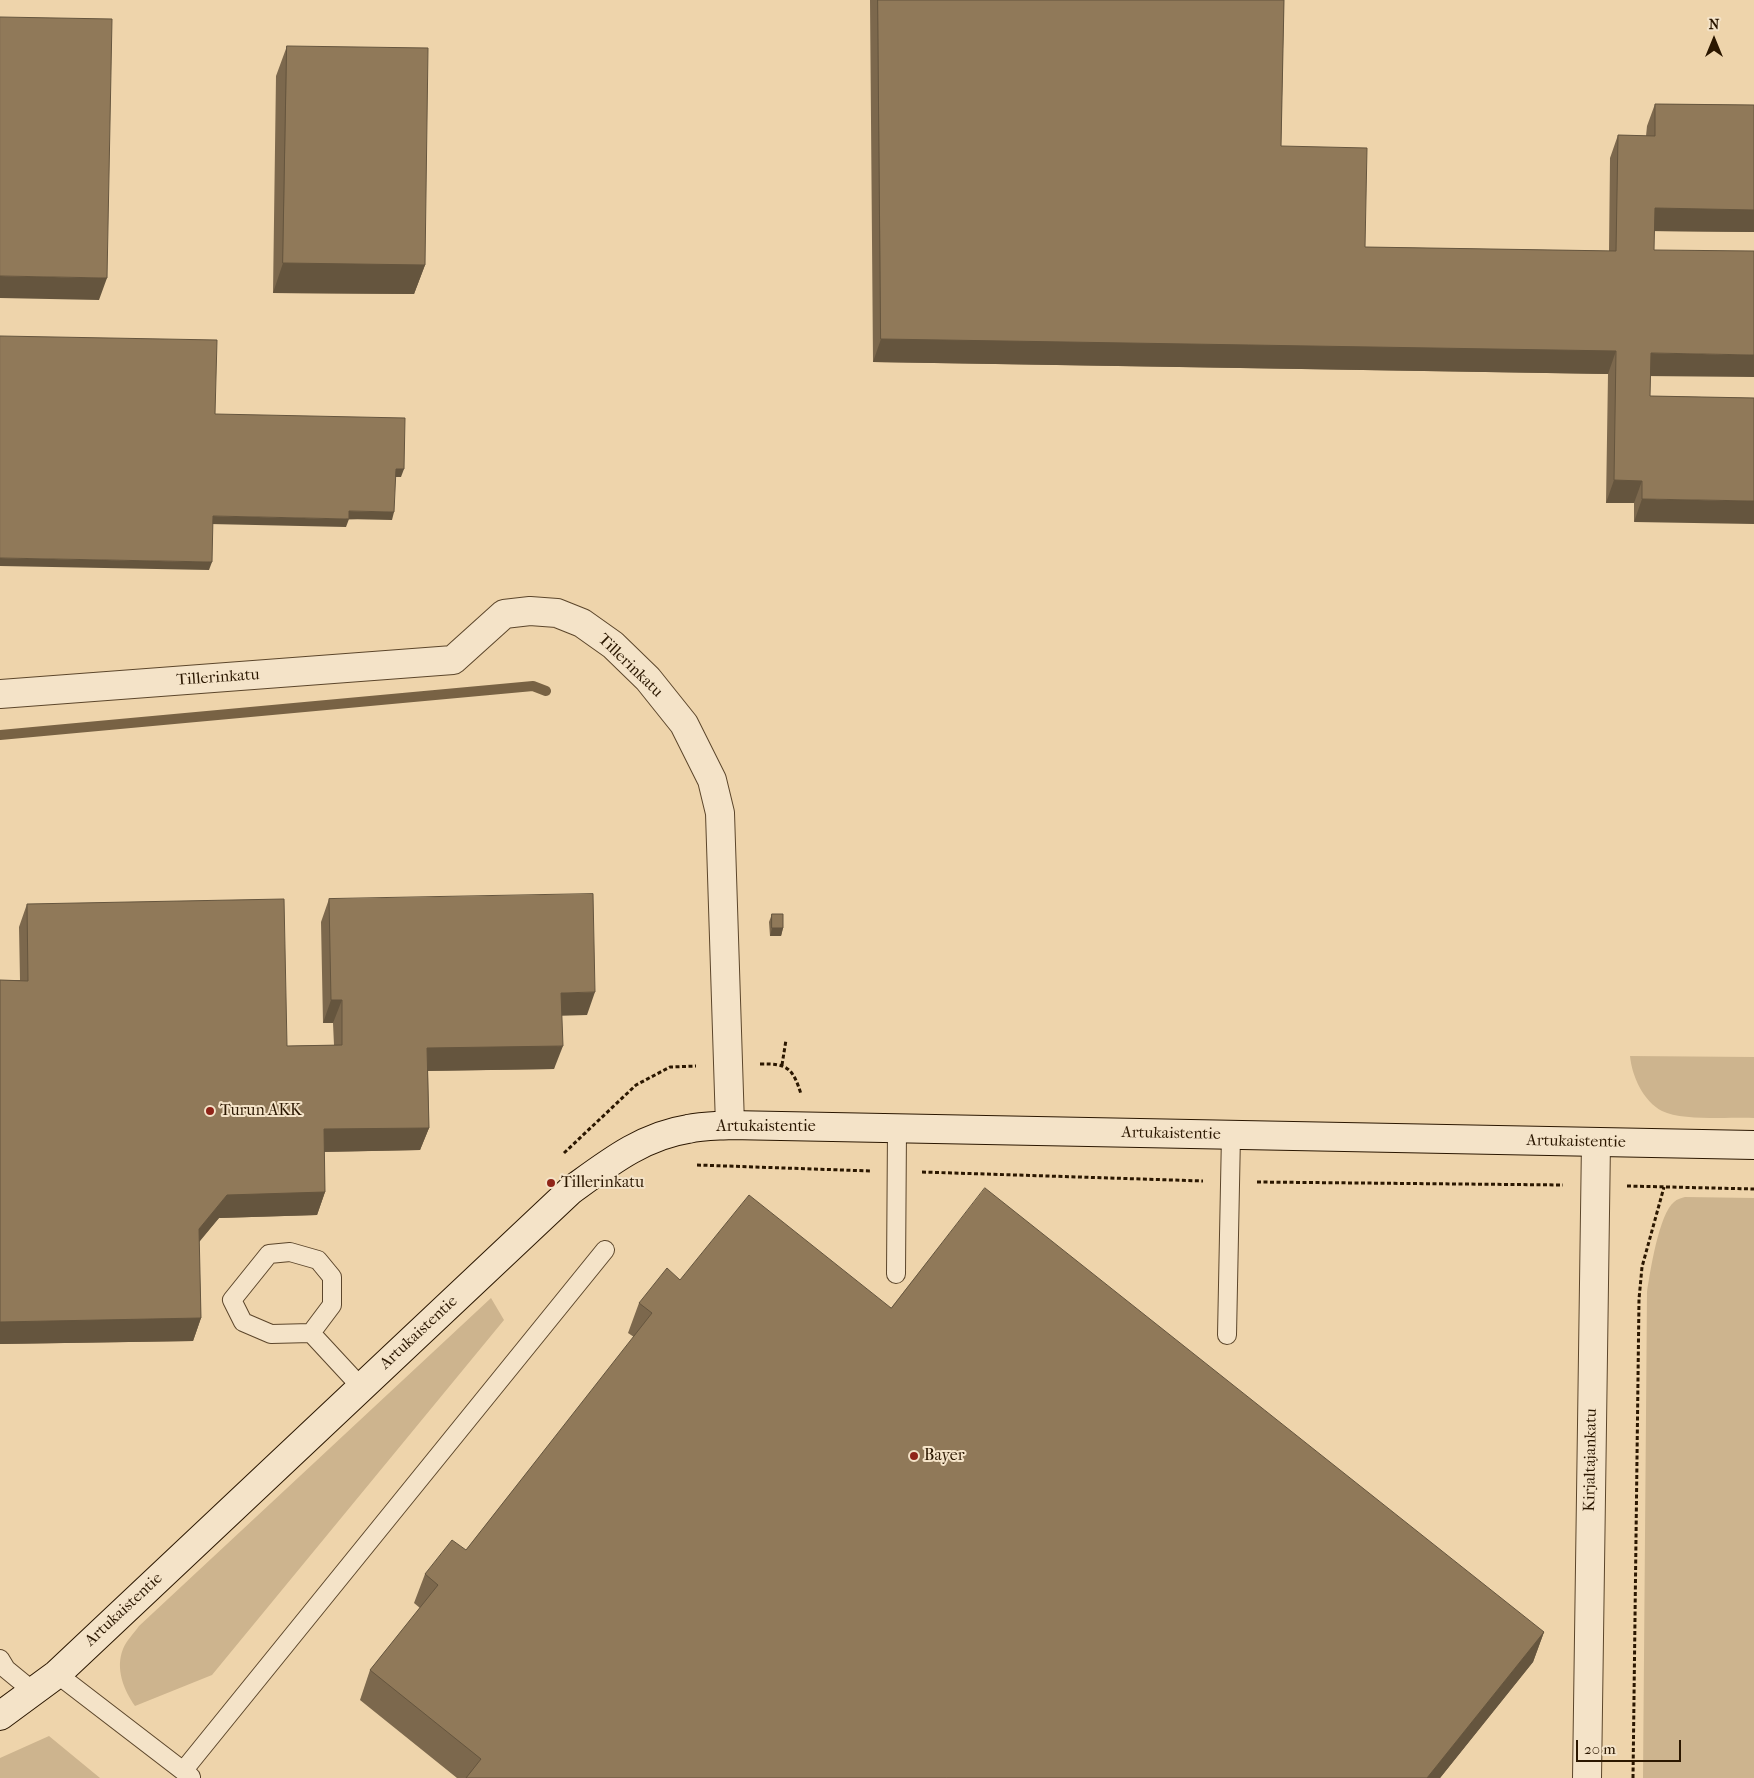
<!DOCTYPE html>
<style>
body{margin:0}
#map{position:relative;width:1754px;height:1778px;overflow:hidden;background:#eed4ab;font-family:"IM FELL French Canon",serif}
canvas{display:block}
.north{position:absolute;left:1689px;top:15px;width:50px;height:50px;-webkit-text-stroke:4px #f4e3c8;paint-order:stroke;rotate:0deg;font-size:14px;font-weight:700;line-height:20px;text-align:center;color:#2b1700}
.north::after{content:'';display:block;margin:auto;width:18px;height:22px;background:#2b1700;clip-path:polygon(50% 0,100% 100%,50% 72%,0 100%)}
.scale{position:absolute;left:1576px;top:1740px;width:105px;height:22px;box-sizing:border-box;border:2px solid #2b1700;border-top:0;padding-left:6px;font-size:15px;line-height:18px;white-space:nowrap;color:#2b1700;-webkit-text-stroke:4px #f4e3c8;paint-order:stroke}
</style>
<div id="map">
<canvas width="1754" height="1778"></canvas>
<div class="north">N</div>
<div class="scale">20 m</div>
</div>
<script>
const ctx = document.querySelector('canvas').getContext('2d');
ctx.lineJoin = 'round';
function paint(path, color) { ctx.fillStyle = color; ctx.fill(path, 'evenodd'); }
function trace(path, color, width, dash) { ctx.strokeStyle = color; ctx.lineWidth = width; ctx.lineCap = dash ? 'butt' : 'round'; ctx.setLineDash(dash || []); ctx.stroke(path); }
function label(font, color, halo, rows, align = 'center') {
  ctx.font = font + ' "IM FELL French Canon",serif'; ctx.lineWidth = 4; ctx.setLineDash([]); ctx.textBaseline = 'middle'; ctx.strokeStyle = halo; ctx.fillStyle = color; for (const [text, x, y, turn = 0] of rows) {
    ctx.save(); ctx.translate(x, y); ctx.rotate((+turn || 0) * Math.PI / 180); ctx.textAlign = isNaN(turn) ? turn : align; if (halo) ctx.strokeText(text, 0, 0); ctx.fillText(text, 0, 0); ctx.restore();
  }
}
paint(new Path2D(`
 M1630 1056 1754 1057V1118C1730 1117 1682 1121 1662 1111 1643 1101 1632 1076 1630 1056Z
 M1685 1197 1754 1198V1778H1643L1647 1292C1650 1272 1659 1214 1674 1202 1677 1199 1682 1198 1685 1197Z
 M491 1298 504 1320 212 1675 135 1706C124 1690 115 1669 123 1649 126 1641 134 1633 139 1626Z
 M49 1736 100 1778H0V1758Z`), '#cdb48e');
trace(new Path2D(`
 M0 735 533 686 546 691`), '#786244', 10);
const lane = new Path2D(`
 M896 1274 897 1129
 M311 1333 271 1334 243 1322 232 1300 269 1254 290 1252 318 1260 332 1277V1305L311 1333 361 1387
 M1227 1335 1231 1135
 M0 1659 6 1669 34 1692
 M57 1674 191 1777
 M183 1771 605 1250`);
const street = new Path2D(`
 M0 694 453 660 504 614 530 611 557 613 582 623 613 645 648 679 684 724 712 780 720 813 730 1125
 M1587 1778 1596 1142`);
const secondary = new Path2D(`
 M0 1716 57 1674 570 1191C606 1165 642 1136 688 1129 701 1126 716 1126 730 1125L1754 1145`);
trace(lane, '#5c462b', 20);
trace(street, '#5c462b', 30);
trace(secondary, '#2b1700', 30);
trace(new Path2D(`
 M760 1064C788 1063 793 1069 801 1094
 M782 1065 786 1040
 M564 1153 636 1085 670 1067 696 1066
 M697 1165 871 1171
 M922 1172 1203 1181
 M1257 1182 1563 1185
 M1627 1186 1754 1189
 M1633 1778 1639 1299 1642 1267 1664 1187`), '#2b1700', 3, [4, 2.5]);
trace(lane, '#f4e3c8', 18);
trace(street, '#f4e3c8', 28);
trace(secondary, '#f4e3c8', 28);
paint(new Path2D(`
 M870 0H1284L1281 146 1365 247 1609 251 1610 158 1618 135 1646 136 1647 126 1655 104 1754 105V232L1654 231 1650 396 1754 398 1634 522V503H1606L1608 374 873 362Z
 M287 46 425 265 414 294 273 293 276 76Z
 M329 899 587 1015H562L554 1069 428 1071 429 1128 420 1150 324 1152 325 1192 317 1215 219 1218 199 1241 201 1318 193 1341 0 1344V980H20L19 927 27 904 287 1046 334 1045 333 1023H323L321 922Z
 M772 914 783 928 781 936H770L769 922Z
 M680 1280 891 1308 1544 1632 1533 1662 1440 1778H457L360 1700 370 1670 420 1608 414 1603 425 1574 466 1550 634 1337 628 1333 639 1303Z`), '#7c684d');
paint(new Path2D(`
 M1655 208 1754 210V232L1646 231Z
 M283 263 425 265 414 294 273 293Z
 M0 276 107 278 99 300 0 298Z
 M881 339 1616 351 1608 374 873 362Z
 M1651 353 1754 355V377L1643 376Z
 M396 469H404L401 477H393Z
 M1614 480 1642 481 1634 503H1606Z
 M1642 499 1754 501V524L1634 522Z
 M349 511 394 512 392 520 346 519Z
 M213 516 349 519 346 527 210 524Z
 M0 558 212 562 209 570 0 566Z
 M772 928H783L781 936H770Z
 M595 992 587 1015 553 1016 561 993Z
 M331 1000H342L333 1023H323Z
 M563 1046 554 1069 419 1071 427 1048Z
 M429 1128 420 1150 316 1152 324 1129Z
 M325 1192 317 1215 219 1218 191 1252 199 1229 227 1195Z
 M201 1318 193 1341 0 1344V1322Z
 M1544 1632 1533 1662 1440 1778H1427Z`), '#65553e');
const building = new Path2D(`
 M878 0H1284L1281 146 1367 148 1365 247 1616 251 1618 135 1655 136V104L1754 105V210L1655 208 1654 250 1754 251V355L1651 353 1650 396 1754 398V501L1642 499V481L1614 480 1616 351 881 339Z
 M0 17 112 19 107 278 0 276Z
 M287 46 428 48 425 265 283 263Z
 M0 336 217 340 215 414 405 418 404 469H396L394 512 349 511V519L213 516 212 562 0 558Z
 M593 894 595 992 561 993 563 1046 427 1048 429 1128 324 1129 325 1192 227 1195 199 1229 201 1318 0 1322V980L28 981 27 904 284 899 287 1046 342 1045V1000H331L329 899Z
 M772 914H783V928H772Z
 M985 1188 1544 1632 1427 1778H466L481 1759 370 1670 438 1585 425 1574 452 1540 466 1550 652 1313 639 1303 667 1268 680 1280 749 1195 891 1308Z`);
paint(building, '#907959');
trace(building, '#65553e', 1);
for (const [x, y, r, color] of [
 [210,1111,5,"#8f2418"],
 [551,1183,5,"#8f2418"],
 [914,1456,5,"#8f2418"]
]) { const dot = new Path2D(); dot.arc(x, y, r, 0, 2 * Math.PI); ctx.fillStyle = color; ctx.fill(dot); trace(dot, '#f4e3c8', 2); }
label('16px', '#2b1700', '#f4e3c8', [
 ["Tillerinkatu",630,666,44],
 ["Tillerinkatu",218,678,-4],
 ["Artukaistentie",766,1127],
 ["Artukaistentie",1171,1134,1],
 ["Artukaistentie",1576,1142,1],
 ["Artukaistentie",419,1333,-43],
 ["Kirjaltajankatu",1591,1460,-89],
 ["Artukaistentie",124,1610,-43]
]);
label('16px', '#2b1700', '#f4e3c8', [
 ["Turun AKK",220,1111],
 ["Tillerinkatu",561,1183],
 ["Bayer",924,1456]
], 'left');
</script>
